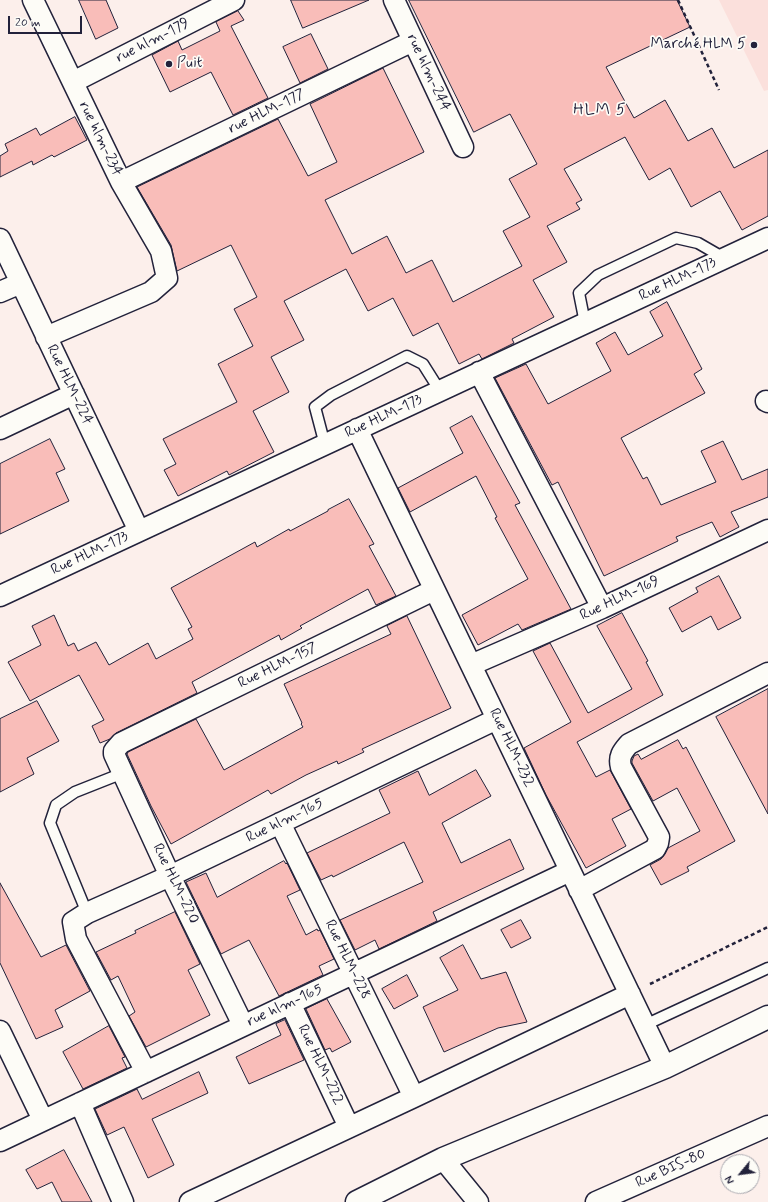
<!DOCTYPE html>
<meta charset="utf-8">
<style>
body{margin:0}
#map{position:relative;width:768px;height:1202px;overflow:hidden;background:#fcefeb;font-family:Mynerve,sans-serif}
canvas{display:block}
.north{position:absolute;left:720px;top:1154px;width:40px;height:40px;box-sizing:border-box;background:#fdfcf7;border:1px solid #a5a5ac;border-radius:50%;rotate:241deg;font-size:11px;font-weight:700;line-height:16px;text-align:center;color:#22223b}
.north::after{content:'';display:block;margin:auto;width:14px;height:18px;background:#22223b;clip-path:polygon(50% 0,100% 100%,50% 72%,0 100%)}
.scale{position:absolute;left:8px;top:16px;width:74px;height:18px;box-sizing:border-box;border:2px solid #22223b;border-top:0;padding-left:5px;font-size:12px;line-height:14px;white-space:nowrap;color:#22223b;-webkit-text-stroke:3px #fdfcf7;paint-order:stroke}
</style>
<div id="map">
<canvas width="768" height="1202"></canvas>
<div class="north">N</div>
<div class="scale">20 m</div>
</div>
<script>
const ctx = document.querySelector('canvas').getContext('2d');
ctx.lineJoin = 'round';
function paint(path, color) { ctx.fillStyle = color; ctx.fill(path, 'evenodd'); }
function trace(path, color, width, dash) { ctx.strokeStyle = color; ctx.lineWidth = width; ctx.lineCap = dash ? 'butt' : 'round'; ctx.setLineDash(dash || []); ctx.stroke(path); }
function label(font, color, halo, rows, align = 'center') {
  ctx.font = font + ' Mynerve,sans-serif'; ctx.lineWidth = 3.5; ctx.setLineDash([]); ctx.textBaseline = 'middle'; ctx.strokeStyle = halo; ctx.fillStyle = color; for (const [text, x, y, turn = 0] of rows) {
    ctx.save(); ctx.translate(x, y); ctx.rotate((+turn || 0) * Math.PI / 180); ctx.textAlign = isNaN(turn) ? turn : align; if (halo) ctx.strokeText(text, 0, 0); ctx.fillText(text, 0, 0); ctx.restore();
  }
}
paint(new Path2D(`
 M719 0H768V90L764 91Z`), '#fbe0dc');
const building = new Path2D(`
 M79 0H106L118 28 96 39Z
 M291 0H369L303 28Z
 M409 0H677L690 27 606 67 634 118 665 100 688 141 712 128 734 168 768 150V216L742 230 720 191 691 207 670 168 649 180 625 137 564 169 582 200 576 203 580 209 547 226 567 262 533 280 554 317 512 339 514 343 482 359 479 354 459 364 438 323 413 336 393 298 368 311 346 269 284 301 304 340 271 357 289 392 253 411 274 452 229 475 227 471 178 496 164 470 176 464 163 439 237 402 218 364 253 346 234 309 257 297 231 245 177 271 171 245 137 187 278 119 308 176 337 162 310 104 383 68 424 152 325 200 352 254 387 236 406 273 432 260 453 302 522 266 503 231 530 217 509 179 537 164 510 114 474 132Z
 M238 11 244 20 231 26 268 98 233 115 211 72 170 92 152 55 178 41 182 50 220 31 216 22Z
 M311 34 328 69 300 83 283 47Z
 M75 117 87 140 54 157 52 155 33 165 32 161 0 177V156L8 151 5 144 36 128 40 135Z
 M667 302 702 369 694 374 705 393 621 438 643 479 647 477 661 505 716 482 701 451 723 441 742 480 768 469V497L731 512 739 527 720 537 712 522 676 537 678 541 604 576 558 482 552 485 495 378 526 364 548 404 611 371 596 343 615 332 628 355 663 336 650 312Z
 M472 416 520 503 515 505 571 609 522 630 518 624 478 645 462 615 528 579 495 518 497 517 476 476 410 512 398 488 463 453 450 428Z
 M50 439 65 469 56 473 69 501 0 534V464Z
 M349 499 374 544 369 546 396 596 376 605 368 589 300 626 302 628 281 640 279 635 192 682 197 693 116 733 110 739 100 743 92 726 104 720 79 675 30 701 8 662 41 645 32 626 54 615 68 646 74 643 78 651 96 642 109 665 148 643 156 659 193 639 188 629 192 627 171 588 255 542 257 547 289 529 290 531 328 511V510Z
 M719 576 741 618 718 630 711 616 682 632 669 608 698 592 696 588Z
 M622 613 648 661 646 662 663 695 577 742 596 777 610 770 631 809 612 819 626 846 586 868 546 795 524 748 571 722 533 651 550 643 588 713 632 689 597 626Z
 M407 616 451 708 362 749 364 752 338 764 337 761 306 775 271 794 268 790 171 844 151 806 127 754 128 752 196 719 224 770 303 727 301 724 302 723 284 684 391 634 387 626Z
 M768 689V814L716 717Z
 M37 701 59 741 27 758 34 774 0 792V719Z
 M678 740 683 749 686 747 735 841 687 867 689 871 661 885 650 865 661 859 665 854 668 848 700 831 677 788 653 801 632 763V761L634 756 638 754 641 759Z
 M476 770 491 796 442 823 461 863 510 839 524 869 433 912 437 921 379 949 375 940 355 950 340 920 423 882 404 842 333 877 332 875 321 880 307 853 390 813 379 790 418 771 429 795Z
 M284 861 286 864 287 863 300 890 287 896 306 935 317 929 318 931 320 930 334 959 319 966 323 975 279 996 249 940 221 954 186 882 206 873 217 897Z
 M0 883 41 957 66 945 90 991 55 1010 63 1027 36 1039 0 963Z
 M175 912 200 964 188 970 210 1015 146 1047 129 1016 135 1012 118 976 111 980 96 952 136 933 135 931Z
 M521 920 531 938 511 948 501 930Z
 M463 945 481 979 506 972 527 1022 498 1028 444 1052 423 1007 458 990 440 958Z
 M407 975 418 996 394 1009 382 989Z
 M327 999 351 1042 332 1052 330 1048 325 1050 306 1009Z
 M285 1020 304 1060 249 1084 236 1057 281 1035 276 1024Z
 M109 1026 125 1057 122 1058 127 1068 83 1089 63 1052Z
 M199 1072 208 1093 152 1119 174 1165 148 1178 124 1127 107 1135 95 1109 137 1089 142 1099Z
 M64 1150 92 1202H62L52 1182 37 1189 26 1170Z`);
paint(building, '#f9bdb9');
trace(building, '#22223b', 1);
const service = new Path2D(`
 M585 323 579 293 598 275 676 238 698 243 724 258
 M325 445 315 407 331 395 407 356 423 364 440 391
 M87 913 50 823 56 805 75 792 123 773
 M645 1025 768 968`);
const minor = new Path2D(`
 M33 0 121 182 161 251 167 278 151 292 46 337
 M394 0 463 147
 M73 82 234 0
 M121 182 413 41
 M0 239 139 531
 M0 292 21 283
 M479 372 602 608
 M766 401 768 402
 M0 429 74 394
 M357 429 665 1067
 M0 596 768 238
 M471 665 602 608 768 530
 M280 823 414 1097
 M579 890 655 849 658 843 659 837 621 767C618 756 623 751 629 744L768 673
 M290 1003 349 1127
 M243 1025 170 876 114 754V751L121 743 434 590
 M0 1031 43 1120
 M146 1072 76 939 73 922 87 913 170 876 497 719
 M80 1103 123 1202
 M0 1141 570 871
 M443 1159 478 1202
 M190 1202 414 1097 630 994
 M596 1202 768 1126`);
const tertiary = new Path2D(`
 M357 1202 443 1159 665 1067 768 1017`);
trace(service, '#22223b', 13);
trace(minor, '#22223b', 23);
trace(tertiary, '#22223b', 25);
trace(new Path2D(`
 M678 0 719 90
 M650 984 768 927`), '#22223b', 2.5, [4, 3]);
trace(service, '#fdfcf7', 10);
trace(minor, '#fdfcf7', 20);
trace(tertiary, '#fdfcf7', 22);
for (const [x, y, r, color] of [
 [754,45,4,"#22223b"],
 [169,64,4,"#22223b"]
]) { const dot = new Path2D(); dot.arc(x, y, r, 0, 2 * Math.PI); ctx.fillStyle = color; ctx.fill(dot); trace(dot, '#fdfcf7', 1.5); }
label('15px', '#22223b', '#fdfcf7', [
 ["rue hlm-179",153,41,-27],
 ["rue hlm-244",428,73,65],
 ["rue HLM-177",267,112,-26],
 ["rue hlm-234",100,139,64],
 ["Rue HLM-173",678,280,-25],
 ["Rue HLM-224",69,385,64],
 ["Rue HLM-173",384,417,-25],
 ["Rue HLM-173",90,554,-25],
 ["Rue HLM-169",620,599,-25],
 ["Rue HLM-157",278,666,-26],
 ["Rue HLM-232",511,748,64],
 ["Rue hlm-165",285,821,-26],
 ["Rue HLM-220",175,884,64],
 ["Rue HLM-228",347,960,64],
 ["rue hlm-165",285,1006,-25],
 ["Rue HLM-222",320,1065,64],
 ["Rue BIS-80",671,1169,-24]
]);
label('15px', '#22223b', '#fdfcf7', [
 ["Marché HLM 5",746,45],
 ["Puit",177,64,"left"]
], 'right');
ctx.letterSpacing = '1px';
label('16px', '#22223b', '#fdfcf7', [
 ["HLM 5",600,111]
]);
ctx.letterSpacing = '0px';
</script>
